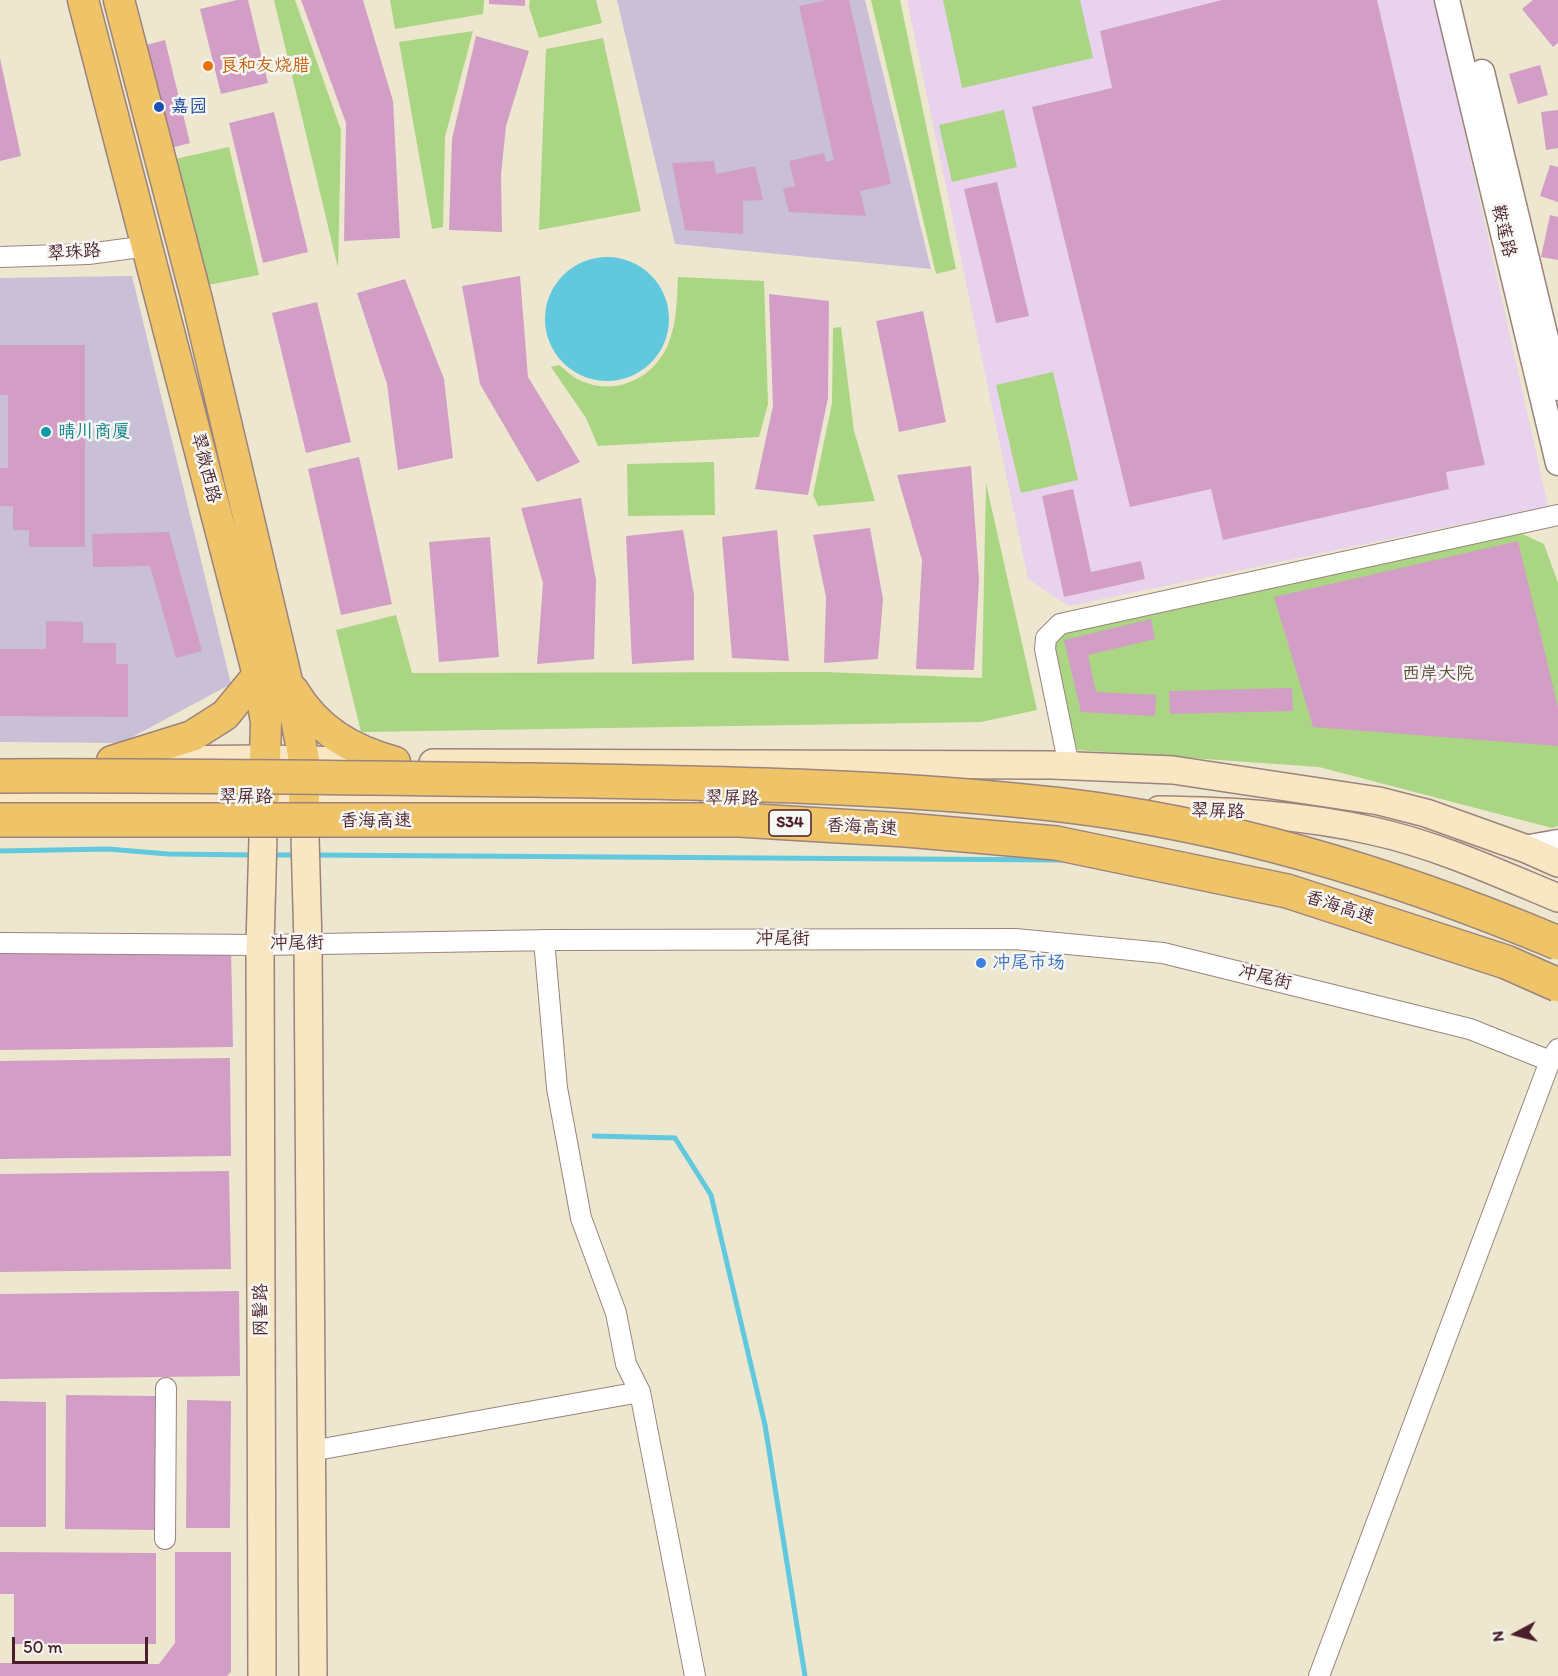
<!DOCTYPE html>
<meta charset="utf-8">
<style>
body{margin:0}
#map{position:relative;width:1558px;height:1676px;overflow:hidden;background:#ede7cf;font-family:Itim,sans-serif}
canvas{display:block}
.north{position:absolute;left:1486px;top:1604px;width:60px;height:60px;-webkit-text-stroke:4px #f6f6f2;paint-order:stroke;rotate:263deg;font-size:16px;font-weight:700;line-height:24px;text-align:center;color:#4a1f2b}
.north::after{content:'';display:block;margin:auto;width:21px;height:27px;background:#4a1f2b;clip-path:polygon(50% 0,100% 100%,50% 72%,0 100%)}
.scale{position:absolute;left:12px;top:1637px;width:136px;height:27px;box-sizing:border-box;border:3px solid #4a1f2b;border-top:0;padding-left:8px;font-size:18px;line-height:21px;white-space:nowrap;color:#4a1f2b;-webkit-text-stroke:4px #f6f6f2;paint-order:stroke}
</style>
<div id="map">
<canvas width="1558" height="1676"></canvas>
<div class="north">N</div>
<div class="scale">50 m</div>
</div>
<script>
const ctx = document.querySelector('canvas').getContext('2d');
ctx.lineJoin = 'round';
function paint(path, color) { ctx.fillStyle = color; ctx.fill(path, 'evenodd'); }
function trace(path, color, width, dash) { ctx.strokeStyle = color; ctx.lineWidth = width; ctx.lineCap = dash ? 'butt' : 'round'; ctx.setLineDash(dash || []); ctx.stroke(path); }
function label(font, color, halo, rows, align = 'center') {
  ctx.font = font + ' Itim,"LXGW WenKai TC",sans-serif'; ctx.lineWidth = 5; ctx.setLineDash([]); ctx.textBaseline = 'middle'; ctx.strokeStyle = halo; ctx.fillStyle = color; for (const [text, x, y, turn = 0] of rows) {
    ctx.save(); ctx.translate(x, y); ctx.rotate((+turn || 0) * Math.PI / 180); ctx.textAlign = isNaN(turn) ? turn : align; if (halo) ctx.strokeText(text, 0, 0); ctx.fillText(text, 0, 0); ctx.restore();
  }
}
paint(new Path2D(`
 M907 0H1435L1548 506 1069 606 1028 579Z`), '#e9d2ed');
paint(new Path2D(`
 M617 0H865L931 269 675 244Z
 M132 276 231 684 121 743 0 742V278Z`), '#c9bfd7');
paint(new Path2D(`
 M274 0H295L341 130 338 268Z
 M390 0H484L483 14 395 29Z
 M530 0H596L602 23 539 38 529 7Z
 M871 0H900L956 269 936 274Z
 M943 0H1080L1093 58 962 88Z
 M473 31 445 137 443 227 432 229 399 42Z
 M603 38 641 211 539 230 546 49Z
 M1004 110 1017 167 952 182 939 125Z
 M229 147 259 275 208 285 175 159Z
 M678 277 764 281 768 404 759 437 598 446 586 418 551 367 559 365C565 369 571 376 577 379 614 398 655 379 669 342 677 321 677 299 678 277Z
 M841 327 854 431 875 501 818 506 813 495 832 403 833 328Z
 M1053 372 1078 480 1021 493 996 385Z
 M714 462 715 515 628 516 627 464Z
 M986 483 1037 710 981 722 361 732 336 630 396 615 412 673 825 672 982 678Z
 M1520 533 1544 544 1558 583V826L1552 828 1319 767 1077 750 1050 636Z`), '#aad582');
paint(new Path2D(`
 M545 319a62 62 0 1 1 124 0a62 62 0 1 1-124 0Z`), '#61c8de');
trace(new Path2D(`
 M0 851 108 849 168 854 255 855
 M270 855H297
 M312 855 1062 860
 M594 1136 675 1138 711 1195 765 1425 805 1676`), '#61c8de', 5);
paint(new Path2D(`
 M237 0H248L268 83 221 94 200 9Z
 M301 0H363L393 101 400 238 344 241 346 123Z
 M489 0H525V6L489 4Z
 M827 0H849L891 184 860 191 866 216 789 212 783 189 795 186 789 161 824 153 826 162 834 160 799 6Z
 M1222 0H1377L1485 465 1446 472 1449 489 1223 540 1211 489 1130 507 1032 107 1112 88 1100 31Z
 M1533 0H1558V43L1553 47 1522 9Z
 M476 36 529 51 506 126 501 175 502 232 449 230 452 139Z
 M165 40 190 143 171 148 146 45Z
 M0 58 21 156 0 161Z
 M1540 65 1548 95 1518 104 1509 74Z
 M1558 110V148L1546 150 1541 112Z
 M274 112 308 252 263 263 229 123Z
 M714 161 716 174 755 166 763 200 743 201V234L685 230 672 163Z
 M1550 165 1558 167V202L1540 196Z
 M997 182 1029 316 996 323 964 189Z
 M1550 215 1558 217V260L1541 257Z
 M520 276 528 377 580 462 537 482 480 384 462 286Z
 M405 279 444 379 453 458 398 470 387 384 357 293Z
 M769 294 829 301 828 398 808 495 755 489 773 406Z
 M317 302 351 442 306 453 272 313Z
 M923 311 946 422 899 432 876 321Z
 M0 345H85V547H29V530H13V506H0V468H8V395H0Z
 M359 457 392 604 341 615 308 469Z
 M971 466 979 579 974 670 916 669 922 560 897 475Z
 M1073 489 1091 572 1141 561 1145 579 1064 597 1042 496Z
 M581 498 596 580 594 659 537 664 543 583 521 508Z
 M870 528 883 599 878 659 824 663 826 597 813 535Z
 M683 530 694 595V660L632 664 626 536Z
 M777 530 789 661 732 658 722 537Z
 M169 532 202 651 176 658 150 566 93 567 92 534Z
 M490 537 499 657 439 662 429 542Z
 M1518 541 1558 707V746L1313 727 1274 597Z
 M1151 619 1155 639 1088 655 1096 692 1156 695 1155 716 1081 712 1064 640Z
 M46 621 83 622V643H116V664H128V717L0 716V649H46Z
 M1292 688 1293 711 1170 714 1169 691Z
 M231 949 233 1047 0 1050V952Z
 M230 1058 231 1156 0 1159V1061Z
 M229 1171 231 1269 0 1272V1174Z
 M239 1291 240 1376 0 1379V1294Z
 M66 1395 156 1396 155 1530 65 1529Z
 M187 1400 231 1401 230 1528H186Z
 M0 1401 46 1402V1527H0Z
 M0 1552 156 1553V1644H14V1594H0Z
 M175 1552H231V1672L227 1676H0V1663L159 1664 175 1643Z`), '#d39ec6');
const minor = new Path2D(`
 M0 257 88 254 148 246
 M1069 766 1045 649 1046 638 1060 624 1558 515
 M544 940 557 1088 581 1218 616 1313 626 1364 640 1392 695 1676
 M0 943 260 945 552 940 1015 939 1163 953 1470 1029 1550 1061
 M311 1451 640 1392
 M165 1539 166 1388
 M1319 1676 1550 1061 1558 1049`);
const tertiary = new Path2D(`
 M1447 0 1558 463
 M1482 72 1558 388
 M1524 848 1558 842`);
const secondary = new Path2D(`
 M157 760 264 759 386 762
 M433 763 1052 765 1173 770 1379 801 1426 813 1524 848 1558 863
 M0 797 686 799
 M304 801 308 944 313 1676
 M1159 810C1231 811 1303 815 1373 831 1437 845 1498 873 1558 898
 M262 1676 260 945 264 801`);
const primary = new Path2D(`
 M83 0 258 675 266 722 264 797
 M119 0 198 304 296 719 304 760V798
 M293 690C317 730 351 750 395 762
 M112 761 192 736 225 715 258 675`);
trace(minor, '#9c837d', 22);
trace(tertiary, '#9c837d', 27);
trace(secondary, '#9c837d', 30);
trace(primary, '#9c837d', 33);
trace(minor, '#fff', 20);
trace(tertiary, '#fff', 24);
trace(secondary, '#f9e7c3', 27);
trace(primary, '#efc469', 30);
const motorwayBridge = new Path2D(`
 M0 776C177 775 354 778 532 780 708 783 887 785 1062 805 1232 825 1401 877 1558 943
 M0 820H739L906 830 1056 843 1287 891 1506 962 1558 985`);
trace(motorwayBridge, '#9c837d', 36, []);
trace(motorwayBridge, '#efc469', 33);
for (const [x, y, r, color] of [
 [208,66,6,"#e8710a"],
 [159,107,6,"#1a4fb4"],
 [46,432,6,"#0f9aa8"],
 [981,963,6,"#3f7fe0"]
]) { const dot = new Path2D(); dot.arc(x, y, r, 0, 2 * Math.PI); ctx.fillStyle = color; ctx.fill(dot); trace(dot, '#f6f6f2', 2); }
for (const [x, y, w] of [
 [790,823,42]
]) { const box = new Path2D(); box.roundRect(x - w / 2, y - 13, w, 26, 4.5); ctx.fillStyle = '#f6f6f2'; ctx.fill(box); trace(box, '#4a1f2b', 1.5); }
label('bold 16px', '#4a1f2b', null, [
 ["S34",790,823]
]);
label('18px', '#c56008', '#f6f6f2', [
 ["良和友烧腊",220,66]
], 'left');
label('18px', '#164399', '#f6f6f2', [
 ["嘉园",171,107]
], 'left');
label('18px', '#4a1f2b', '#f6f6f2', [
 ["鞍莲路",1503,231,77],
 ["翠珠路",74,253,-4],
 ["翠微西路",205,468,76],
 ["翠屏路",246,797],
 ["翠屏路",732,799,1],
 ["翠屏路",1218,812,2],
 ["香海高速",376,821],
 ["香海高速",862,828,3],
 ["香海高速",1340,908,18],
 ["冲尾街",783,939],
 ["冲尾街",297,944,-1],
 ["冲尾街",1265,978,14],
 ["网髻路",261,1310,-90]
]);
label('18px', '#0d838f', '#f6f6f2', [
 ["晴川商厦",58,432]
], 'left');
label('18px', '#624c41', '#f6f6f2', [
 ["西岸大院",1438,674]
]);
label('18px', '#366cbe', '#f6f6f2', [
 ["冲尾市场",993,963]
], 'left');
</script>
